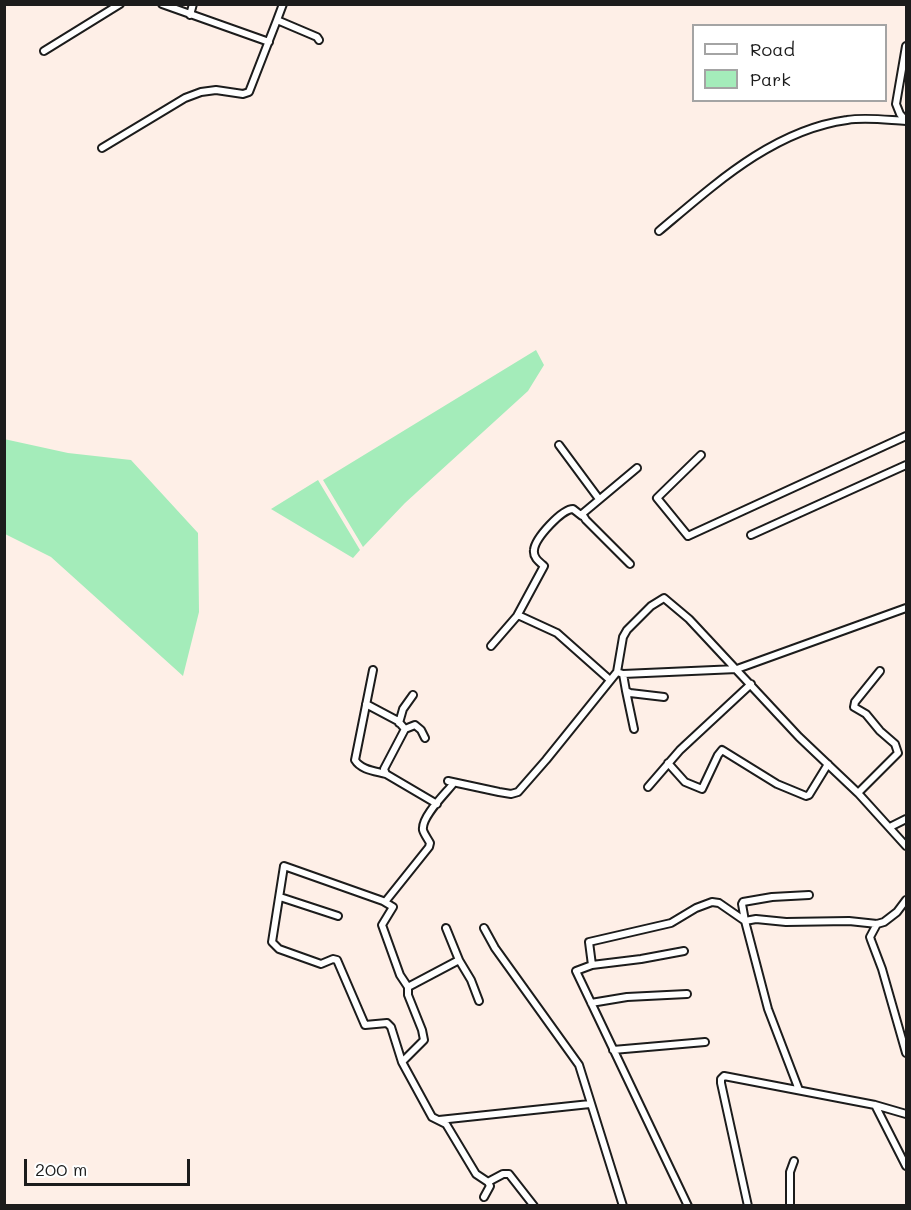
<!DOCTYPE html>
<style>
body{margin:0}
#map{position:relative;width:911px;height:1210px;overflow:hidden;background:#feefe7;font-family:Mali,sans-serif}
canvas{display:block}
.frame{position:absolute;inset:0;border:6px solid #1c1c1c;pointer-events:none}
.legend{position:absolute;left:692px;top:24px;width:195px;height:78px;box-sizing:border-box;background:#fff;border:2px solid #a4a4a4;margin:0;padding:8px 10px;list-style:none;font-size:18px;color:#1c1c1c}
.legend li{display:flex;align-items:center;gap:12px;height:30px}
.legend b{width:30px;border:2px solid #a4a4a4}
.scale{position:absolute;left:24px;top:1159px;width:166px;height:27px;box-sizing:border-box;border:3px solid #1c1c1c;border-top:0;padding-left:8px;font-size:18px;line-height:21px;white-space:nowrap;color:#1c1c1c;-webkit-text-stroke:4px #fff;paint-order:stroke}
</style>
<div id="map">
<canvas width="911" height="1210"></canvas>
<div class="frame"></div>
<ul class="legend">
<li><b style="height:8px;background:#fff"></b>Road</li>
<li><b style="height:16px;background:#a4ecba"></b>Park</li>
</ul>
<div class="scale">200 m</div>
</div>
<script>
const ctx = document.querySelector('canvas').getContext('2d');
ctx.lineJoin = 'round';
function paint(path, color) { ctx.fillStyle = color; ctx.fill(path, 'evenodd'); }
function trace(path, color, width, dash) { ctx.strokeStyle = color; ctx.lineWidth = width; ctx.lineCap = dash ? 'butt' : 'round'; ctx.setLineDash(dash || []); ctx.stroke(path); }
paint(new Path2D(`
 M536 350 544 365 528 391 405 503 363 547 323 480Z
 M4 439 68 453 131 460 198 533 199 612 183 676 51 557 5 534Z
 M318 480 360 550 353 558 271 509Z`), '#a4ecba');
const minor = new Path2D(`
 M162 4 269 42
 M283 4 277 20 317 37 319 40
 M190 15 193 4
 M44 51 120 4
 M906 121 900 114 896 104 906 46
 M102 148 185 98 201 92 216 90 243 94 249 92 277 20
 M659 231C714 185 773 130 847 120 866 117 887 120 906 121
 M559 445 599 499
 M701 455 657 498 688 536 906 436
 M751 535 906 465
 M630 564 586 520 582 514 637 468
 M517 616 544 566C538 561 533 557 534 550 535 538 562 509 573 509L582 516
 M491 646 517 616H520L557 633 610 680
 M373 670 355 760C361 770 375 771 386 774
 M617 672 623 674 737 669 906 608
 M623 674 626 691 630 693 664 697
 M626 691 634 729
 M366 704 398 721 405 729
 M399 723 403 709 413 695
 M425 738 421 730 415 725 405 729 384 769 386 774 437 804
 M668 763 685 782 702 789 718 755 722 750 777 784 806 796 809 795 828 764
 M448 781 499 792 511 794 518 792 546 760 617 672 623 637 627 630 651 606 664 598 689 619 799 737 858 793 906 846
 M648 787 680 750 751 684
 M858 793 898 753 895 744 880 731 866 714 854 707 855 702 880 671
 M890 827 906 819
 M280 897 338 916
 M385 902 429 847 430 843C428 839 424 834 423 830 421 817 445 794 453 784
 M877 924 870 937 871 940 882 969 906 1053
 M484 928 495 948 579 1065 623 1206
 M684 951 641 959 592 965 576 971 688 1206
 M459 960 471 980 479 1001
 M592 965 589 942 671 923 696 908 712 902 719 903 745 921 756 919 786 922 849 921 877 924 884 922 897 912 906 900
 M408 987 459 960 446 928
 M591 1003 627 997 687 994
 M613 1050 705 1042
 M402 1062 424 1040 422 1030 408 995V987L400 975 382 925 393 907 383 901 284 866 272 942 279 949 321 964 333 959 337 960 365 1025 387 1023 391 1027 402 1062 432 1117 446 1124 476 1174 488 1182 490 1186 484 1197
 M799 1090 768 1009 745 921 742 904 743 902 772 897 809 895
 M875 1105 906 1166
 M439 1120 590 1104
 M488 1182 503 1174H509L534 1206
 M748 1206 721 1083V1079L724 1076 875 1105 906 1114
 M790 1206V1172L794 1161`);
trace(minor, '#1c1c1c', 10);
trace(minor, '#fff', 6);
</script>
